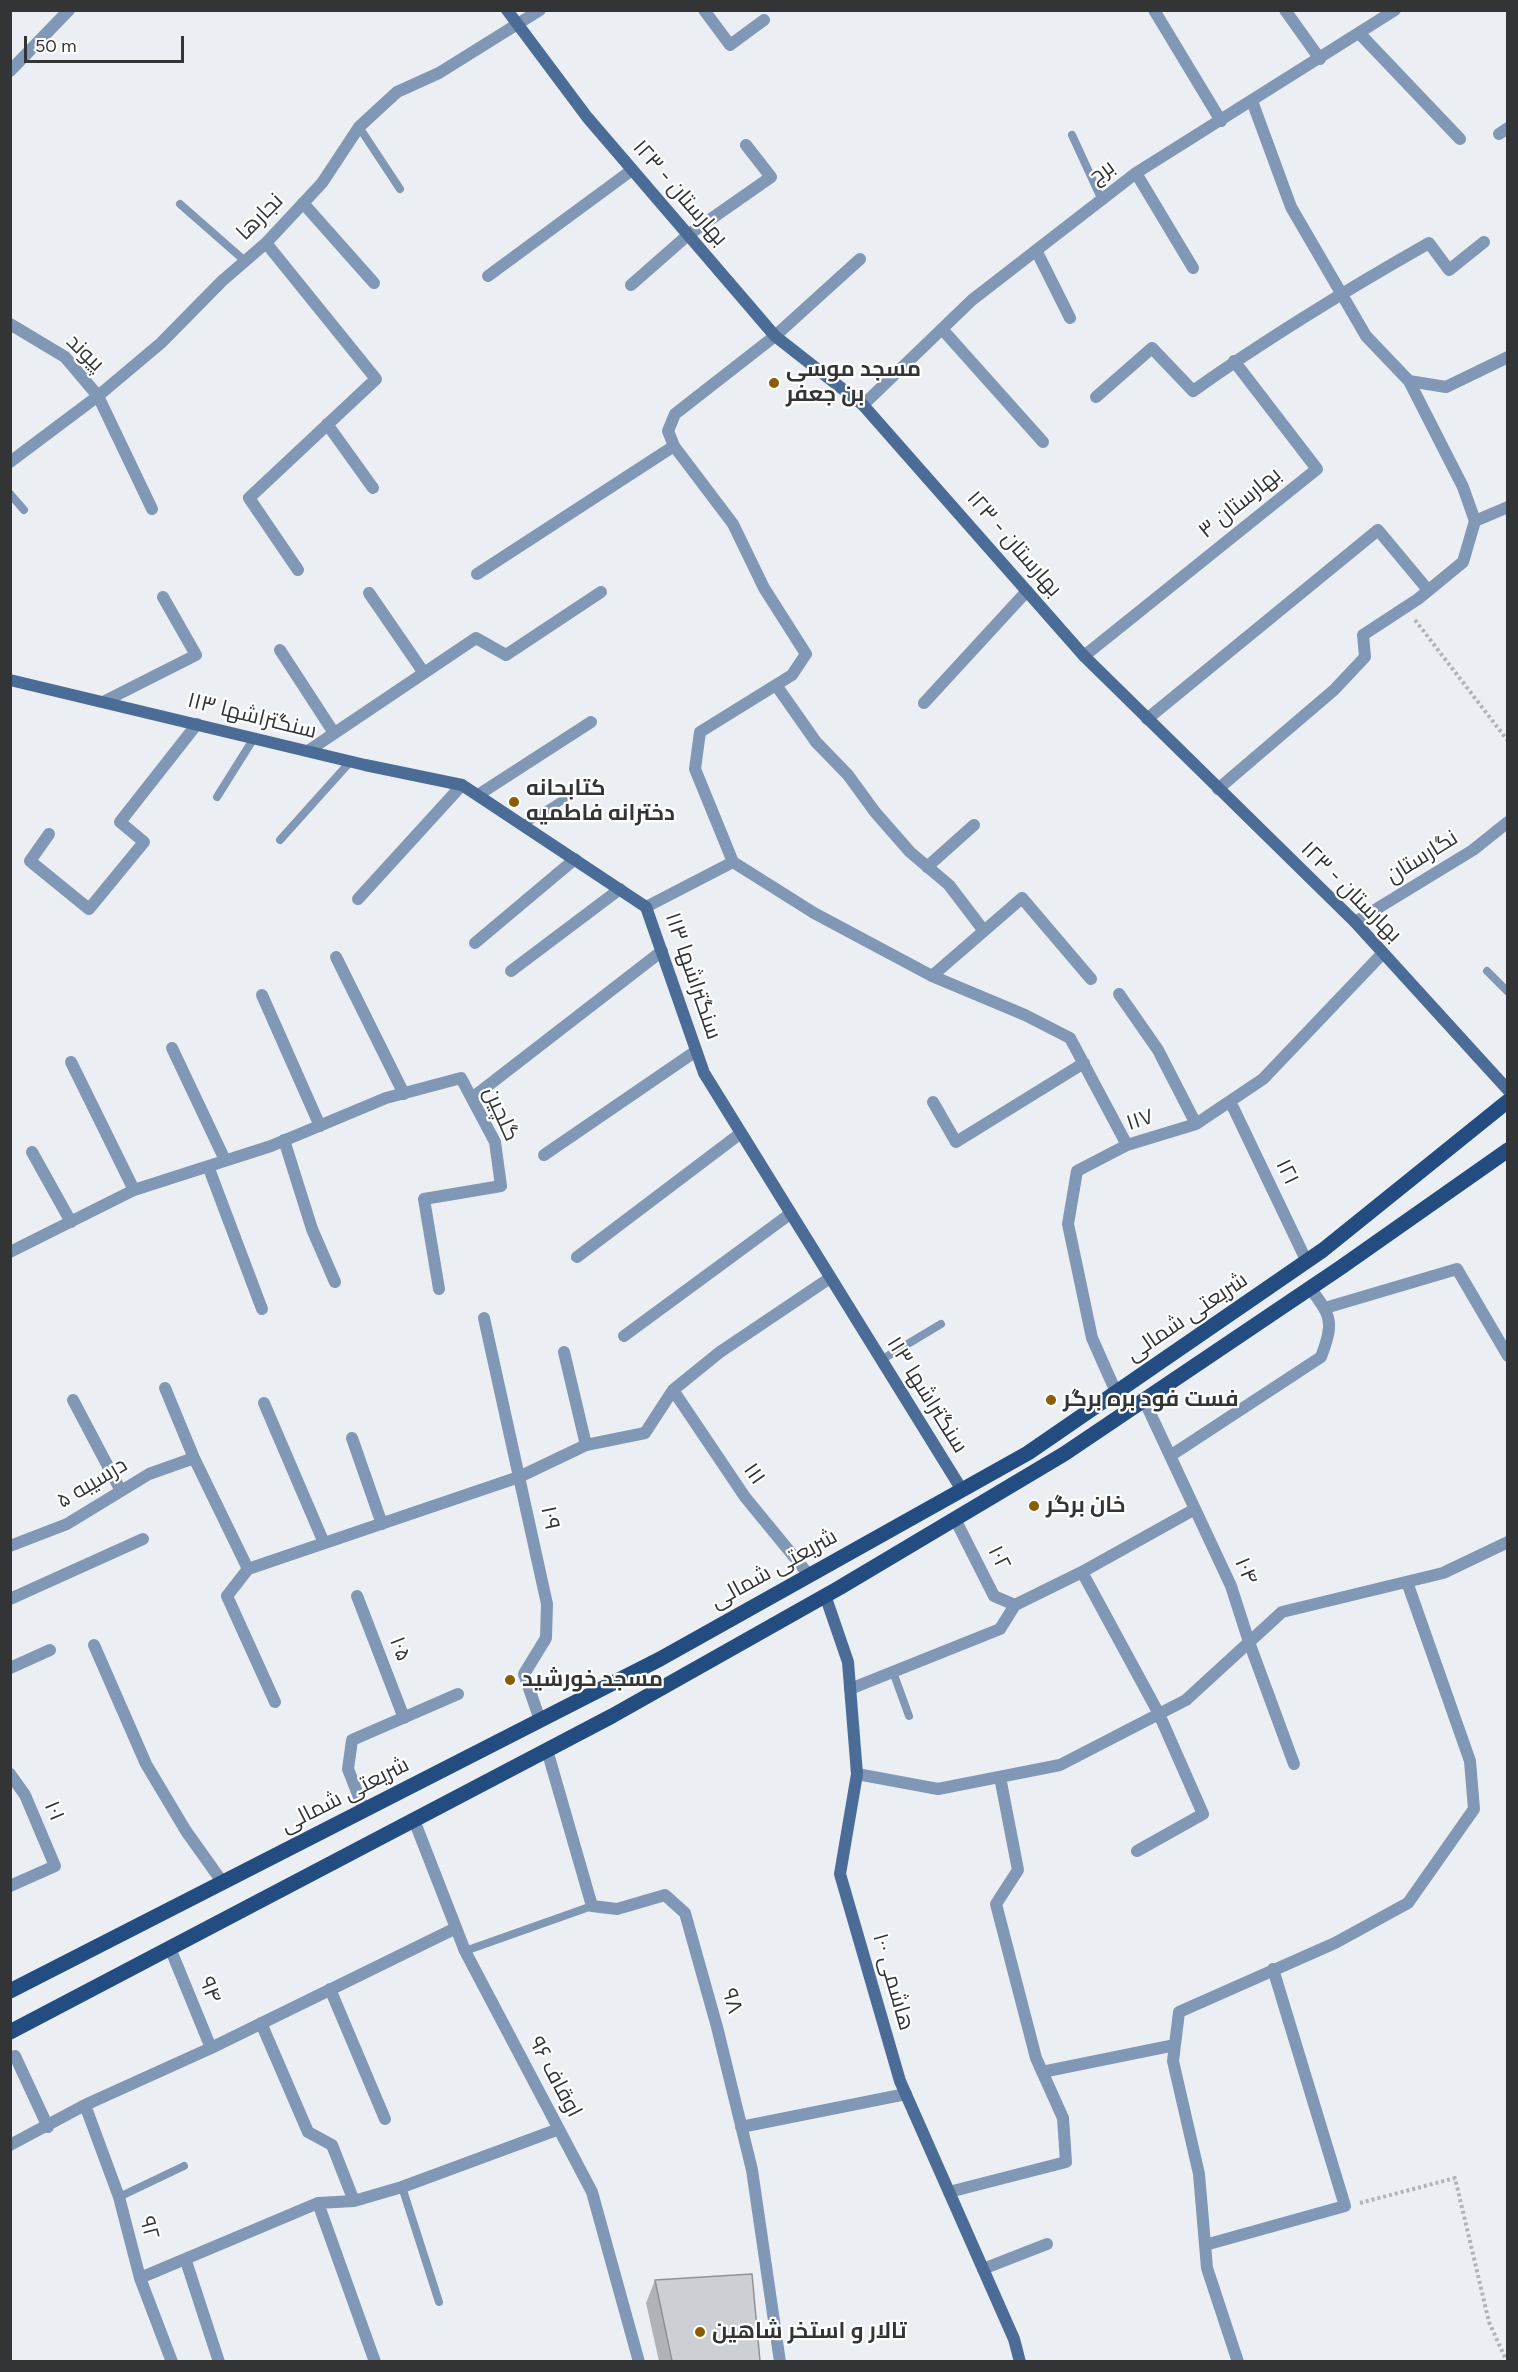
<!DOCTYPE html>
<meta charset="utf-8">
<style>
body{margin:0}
#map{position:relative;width:1518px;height:2372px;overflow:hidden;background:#ebeff4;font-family:Figtree,sans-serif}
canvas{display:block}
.frame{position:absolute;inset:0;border:12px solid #323436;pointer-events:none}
.scale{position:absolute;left:24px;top:36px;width:160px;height:27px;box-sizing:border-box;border:3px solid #323436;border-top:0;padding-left:8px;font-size:18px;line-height:21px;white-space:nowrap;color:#323436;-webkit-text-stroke:4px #fff;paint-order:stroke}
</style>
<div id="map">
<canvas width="1518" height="2372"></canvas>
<div class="frame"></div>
<div class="scale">50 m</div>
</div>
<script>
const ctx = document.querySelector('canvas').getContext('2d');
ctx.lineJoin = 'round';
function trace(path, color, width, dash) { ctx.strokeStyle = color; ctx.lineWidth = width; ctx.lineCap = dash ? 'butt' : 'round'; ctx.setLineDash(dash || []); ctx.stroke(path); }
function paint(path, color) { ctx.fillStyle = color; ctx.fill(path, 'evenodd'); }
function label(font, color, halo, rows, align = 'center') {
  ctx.font = font + ' Figtree,Cairo,sans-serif'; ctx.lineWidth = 4.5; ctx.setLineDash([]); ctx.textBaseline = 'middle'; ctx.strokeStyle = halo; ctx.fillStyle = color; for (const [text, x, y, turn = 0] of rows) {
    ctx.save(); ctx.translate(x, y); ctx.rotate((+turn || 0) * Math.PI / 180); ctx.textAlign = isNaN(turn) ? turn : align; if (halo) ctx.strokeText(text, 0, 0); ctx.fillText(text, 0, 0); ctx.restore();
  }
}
trace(new Path2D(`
 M1415 620 1508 741
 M1360 2203 1455 2178 1489 2322 1507 2362`), '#b0b3b7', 4, [3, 3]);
trace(new Path2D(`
 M359 127 400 189
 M1072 135 1101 198
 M180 204 245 261
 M10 494 24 510
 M217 797 254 738
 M523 825 564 799
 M280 840 350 762
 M1487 971 1508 992
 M881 1360 941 1324
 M893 1672 909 1716
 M465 1951 592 1906
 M402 2187 439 2302
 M119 2197 184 2166`), '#8097b5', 8);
trace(new Path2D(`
 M704 10 730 45 764 20
 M1154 10 1221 121
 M1285 10 1320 59
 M1360 34 1460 139
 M10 71 69 10
 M1252 101 1291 207 1366 336 1409 381 1446 387 1508 357
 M1499 134 1508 128
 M1136 173 1193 268
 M303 203 374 283
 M266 243 376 379 249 498 298 570
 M1036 250 1070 318
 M860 259 775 336 675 414 668 431 674 446 733 524 764 588 806 654 792 675 700 732 695 769 733 862 814 913 932 976 1025 1015 1070 1038 1127 1145
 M488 276 632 170
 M631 285 688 235 771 177 746 145
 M10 324 65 357 98 396 152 509
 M942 329 1043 442
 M1096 397 1152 348 1193 391C1269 337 1348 289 1429 243L1449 270 1484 242
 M863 405 972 300 1136 173 1395 10
 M327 424 373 488
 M10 462 98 396 161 343 222 281 266 243 322 183 359 127 397 92 439 73 540 10
 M1475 521 1508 507
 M477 574 674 446
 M369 593 424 673
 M280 650 334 733
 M1084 656 1317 469 1234 361
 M776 685 816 742 848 775 875 812 910 852 949 885 984 931
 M105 701 196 655 163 597
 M924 703 1027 591
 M1147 719 1378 530 1428 590
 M308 751 476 638 506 655 601 592
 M1218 789 1334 690 1365 657 1363 635 1418 599 1463 562 1475 521 1463 487 1409 381
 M478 795 591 722
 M49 834 30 861 89 909 144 842 120 822 197 724
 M927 867 974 825
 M358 899 462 785
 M646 907 733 862
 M1355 922 1473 850 1508 822
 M475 943 575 859
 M336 957 404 1094
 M511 971 620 889
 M932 976 1022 898 1091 979
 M1119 994 1158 1050 1196 1124
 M262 995 320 1126
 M172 1048 225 1160
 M71 1062 134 1190
 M472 1098 662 951
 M1230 1101 1307 1262
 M933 1102 956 1142 1084 1063
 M284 1140 312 1229 335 1282
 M32 1152 71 1222
 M544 1155 696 1051
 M208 1166 262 1309
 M10 1252 134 1190 271 1146 386 1098 461 1078 495 1142 501 1186 424 1199 439 1289
 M577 1257 741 1133
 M1325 1308 1457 1269 1508 1356
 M484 1318 547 1604 546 1638 524 1674 540 1720
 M624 1336 790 1214
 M564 1352 586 1445
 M165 1388 194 1458 248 1569
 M673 1390 745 1497 809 1575
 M1116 1392 1092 1338 1068 1224 1077 1171 1127 1145 1196 1124 1263 1079 1383 953
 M73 1400 121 1491
 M1144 1400 1231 1586 1249 1642 1294 1764
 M264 1403 324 1543
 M352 1438 382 1524
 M1170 1456 1321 1357C1334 1322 1332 1317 1310 1288
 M955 1519 994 1596 1015 1605
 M10 1546 67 1524 149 1474 194 1458
 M1082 1572 1159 1714 1203 1814 1137 1851
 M357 1596 404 1718
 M10 1599 143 1539
 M94 1645 146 1764 186 1831 223 1883
 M10 1668 50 1650
 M850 1689 1000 1629 1015 1605 1082 1572 1195 1509
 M275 1702 227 1596 248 1569 519 1477 586 1445 645 1433 673 1390 720 1352 830 1278
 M547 1750 592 1906 617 1909 665 1895 685 1913 717 2027 752 2170 780 2362
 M10 1774 25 1795 55 1866 10 1886
 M857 1774 938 1789 1060 1765 1186 1700 1282 1612 1443 1573 1508 1542
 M364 1810 348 1769 352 1740 458 1694
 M414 1820 465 1951 592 2192 639 2362
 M170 1948 211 2048
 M330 1989 385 2119
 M261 2023 308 2132 332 2145 354 2201
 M15 2056 48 2127
 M1042 2072 1175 2045
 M85 2105 119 2197 140 2278 172 2362
 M741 2127 906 2094
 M10 2145 85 2105 211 2048 456 1928
 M949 2192 1066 2162 1063 2118 1036 2058 996 1904 1018 1870 1000 1777
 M318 2203 375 2362
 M1205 2245 1345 2206 1273 1969
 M186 2261 219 2362
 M983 2269 1047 2244
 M140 2278 318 2203 354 2201 402 2187 559 2129
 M1238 2362 1207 2268 1199 2174 1173 2061 1179 2012 1335 1943 1408 1903 1474 1809 1470 1761 1407 1582`), '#8097b5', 12);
trace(new Path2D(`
 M507 10 587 117 775 336 863 405 1084 656 1355 922 1508 1090
 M10 680 365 765 462 785 646 907 704 1073 962 1490
 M825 1595 848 1662 857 1774 840 1874 900 2081 1014 2339 1020 2362`), '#4a6c97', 12);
trace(new Path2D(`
 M10 1991 660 1659 1028 1453 1323 1250 1508 1101
 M10 2032 612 1716 839 1588 1064 1454 1340 1268 1508 1150`), '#234d81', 15);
paint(new Path2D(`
 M655 2280 760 2361H659L646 2303Z`), '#afb3b7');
const building = new Path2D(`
 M752 2274 760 2361H672L655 2280Z`);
paint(building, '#ccd0d5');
trace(building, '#8f9295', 1.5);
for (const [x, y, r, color] of [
 [774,383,6,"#8b5d02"],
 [514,802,6,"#8b5d02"],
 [1051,1400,6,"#8b5d02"],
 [1034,1506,6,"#8b5d02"],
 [510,1680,6,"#8b5d02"],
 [700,2332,6,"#8b5d02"]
]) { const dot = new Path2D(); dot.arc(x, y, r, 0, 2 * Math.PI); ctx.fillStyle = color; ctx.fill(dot); trace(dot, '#fff', 2); }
label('22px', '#323436', '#fff', [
 ["برج",1102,172,-36],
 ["بهارستان - ۱۲۳",680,193,49],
 ["نجارها",260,217,-45],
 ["پیوند",85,353,44],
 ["بهارستان ۳",1240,503,-39],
 ["بهارستان - ۱۲۳",1014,544,49],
 ["سنگتراشها ۱۱۳",252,716,14],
 ["نگارستان",1422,857,-32],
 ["بهارستان - ۱۲۳",1351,892,45],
 ["سنگتراشها ۱۱۳",693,976,71],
 ["گلچین",501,1114,66],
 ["۱۱۷",1140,1120,-18],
 ["۱۲۱",1287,1172,64],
 ["شریعتی شمالی",1187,1317,-34],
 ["سنگتراشها ۱۱۳",927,1395,58],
 ["۱۱۱",754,1474,55],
 ["درسیبه ۵",92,1483,-31],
 ["۱۰۹",550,1518,78],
 ["۱۰۲",999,1558,63],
 ["شریعتی شمالی",774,1569,-29],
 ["۱۰۴",1246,1571,67],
 ["۱۰۵",400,1649,69],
 ["شریعتی شمالی",345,1795,-27],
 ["۱۰۱",54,1811,67],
 ["هاشمی ۱۰۰",893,1982,74],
 ["۹۴",210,1990,68],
 ["۹۸",732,2001,74],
 ["اوقاف ۹۶",555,2077,62],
 ["۹۲",149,2228,75]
]);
label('bold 22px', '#323436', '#fff', [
 ["مسجد موسی",786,370],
 ["بن جعفر",786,395],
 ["کتابحانه",526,789],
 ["دخترانه فاطمیه",526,814],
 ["فست فود بره برگر",1063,1400],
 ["خان برگر",1046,1506],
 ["مسجد خورشید",522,1680],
 ["تالار و استخر شاهین",712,2332]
], 'left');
</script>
